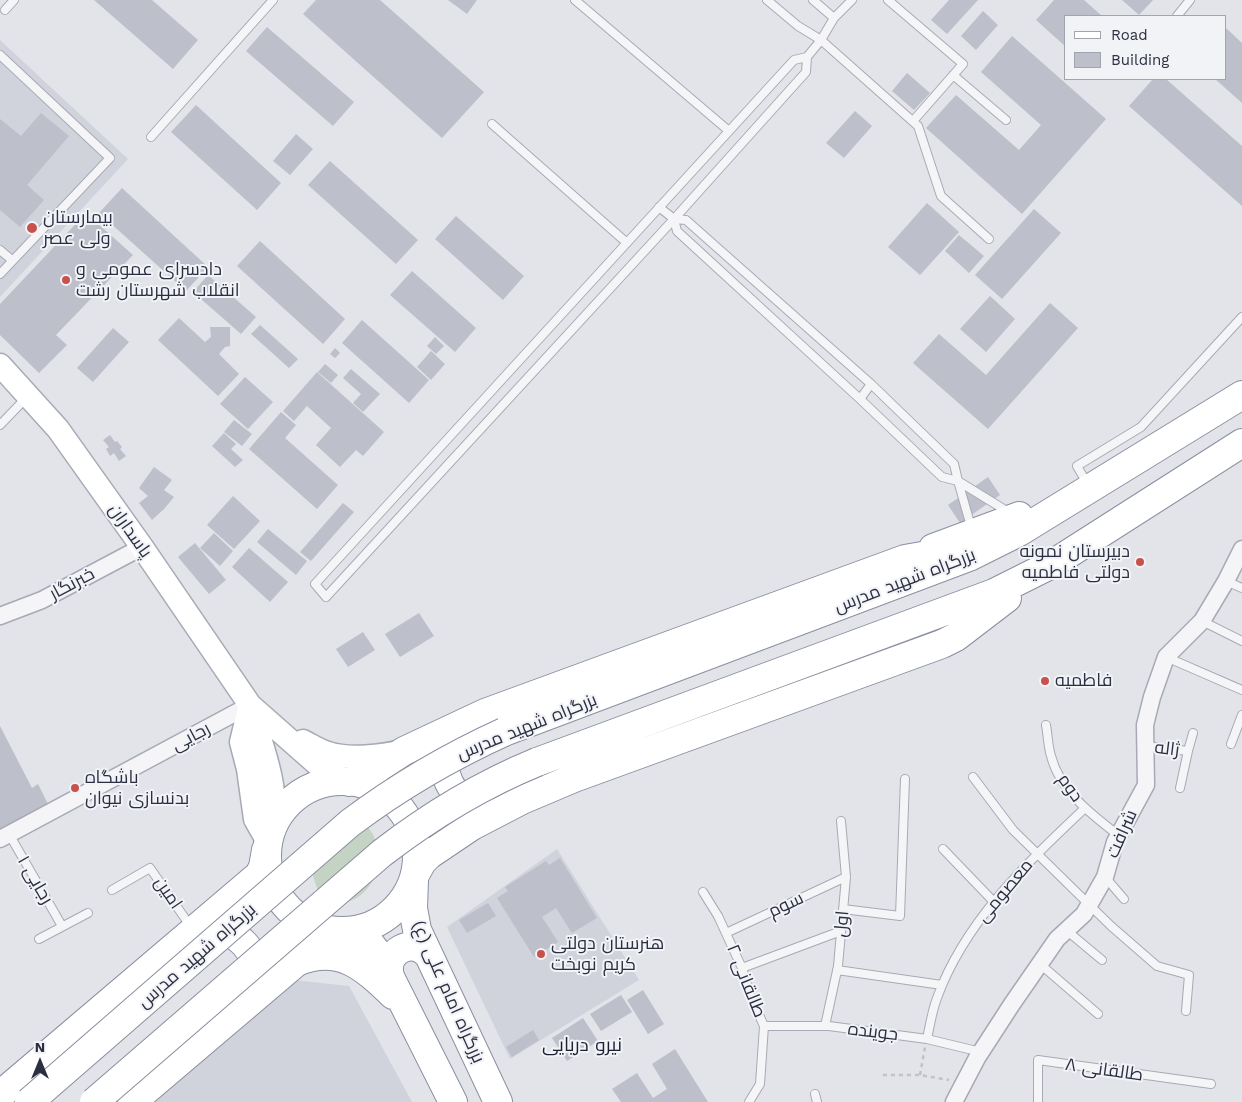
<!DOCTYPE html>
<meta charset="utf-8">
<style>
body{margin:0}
#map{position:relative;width:1242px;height:1102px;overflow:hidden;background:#e2e4ea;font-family:"Work Sans",sans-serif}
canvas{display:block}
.legend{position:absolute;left:1064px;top:15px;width:162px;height:65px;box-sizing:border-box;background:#f2f3f7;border:1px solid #a2a5ae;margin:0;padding:6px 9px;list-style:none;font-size:15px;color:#2b2f41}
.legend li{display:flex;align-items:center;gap:10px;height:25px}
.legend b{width:25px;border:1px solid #a2a5ae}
.north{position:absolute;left:15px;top:1037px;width:50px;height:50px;-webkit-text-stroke:4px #f2f3f7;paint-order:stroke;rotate:0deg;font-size:14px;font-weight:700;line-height:20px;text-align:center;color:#2b2f41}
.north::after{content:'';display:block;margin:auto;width:18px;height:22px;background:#2b2f41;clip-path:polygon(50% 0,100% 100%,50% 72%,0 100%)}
</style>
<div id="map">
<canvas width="1242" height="1102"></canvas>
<ul class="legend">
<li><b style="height:6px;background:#fff"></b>Road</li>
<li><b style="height:14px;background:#bdbfca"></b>Building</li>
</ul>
<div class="north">N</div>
</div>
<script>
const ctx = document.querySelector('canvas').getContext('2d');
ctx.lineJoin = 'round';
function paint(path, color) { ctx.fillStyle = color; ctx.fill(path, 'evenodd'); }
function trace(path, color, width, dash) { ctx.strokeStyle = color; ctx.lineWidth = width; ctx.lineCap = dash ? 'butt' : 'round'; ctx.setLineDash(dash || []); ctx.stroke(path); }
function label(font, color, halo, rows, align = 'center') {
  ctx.font = font + ' "Work Sans",Cairo,sans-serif'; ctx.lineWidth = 4; ctx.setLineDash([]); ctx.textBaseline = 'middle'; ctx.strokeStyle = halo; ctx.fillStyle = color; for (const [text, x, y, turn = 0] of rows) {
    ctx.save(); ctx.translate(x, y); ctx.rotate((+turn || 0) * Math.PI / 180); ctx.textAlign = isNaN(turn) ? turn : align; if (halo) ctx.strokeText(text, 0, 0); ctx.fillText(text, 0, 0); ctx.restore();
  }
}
paint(new Path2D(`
 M0 40 128 159 0 297Z
 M557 849 639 980 510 1059 447 927Z
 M284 979 349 986 412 1102H137Z`), '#d0d3dc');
paint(new Path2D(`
 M367 826C389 851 377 899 341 903L318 891 311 870Z`), '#c5d3c4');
paint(new Path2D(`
 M94 0H152L198 40 173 69Z
 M316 0H380L484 92 442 138 303 14Z
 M448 0H477L467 14Z
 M949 0H978L947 34 931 20Z
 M1054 0H1084L1102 16H1066V47L1036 20Z
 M1122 0H1153L1139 15Z
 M983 11 998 25 976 50 961 36Z
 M267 27 354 102 333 126 246 51Z
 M1226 28 1242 43V103L1215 79H1226Z
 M1012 36 1106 119 1022 214 926 128 956 95 1019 150 1041 125 981 72Z
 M907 73 930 93 914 110 892 91Z
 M1153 79H1166L1242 146V206L1129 106Z
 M196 105 281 183 257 210 171 132Z
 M855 111 872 126 844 158 826 143Z
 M41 113 69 136 27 185 44 200 20 227 0 210V119L21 136Z
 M296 134 313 149 290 175 273 161Z
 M330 161 418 240 396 264 308 185Z
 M122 188 208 267 186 291 99 213Z
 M927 203 959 232 920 275 888 247Z
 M1034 209 1061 233 1002 299 975 275Z
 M86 213 133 255 56 335 67 345 39 373 0 335V304Z
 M456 216 524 276 503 300 435 239Z
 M959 235 984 256 969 273 945 251Z
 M260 241 345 319 323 344 237 266Z
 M412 271 476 328 455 352 390 295Z
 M208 275 256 317 241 334 193 292Z
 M990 296 1015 319 986 352 960 329Z
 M1050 303 1078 328 988 429 913 363 939 334 986 375Z
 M179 318 205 342 211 337 210 327H230V346L225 347 219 354 239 374 218 396 158 340Z
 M362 320 429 380 409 403 342 343Z
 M260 325 298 359 289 368 251 334Z
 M113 328 129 342 93 382 77 368Z
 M435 337 444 346 436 354 427 346Z
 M335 348 340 353 335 358 330 354Z
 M431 351 445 364 431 380 417 367Z
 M325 364 338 375 331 383 318 372Z
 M351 369 380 394 363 412 353 403 361 394 343 378Z
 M317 372 384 432 363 456 356 450 340 467 316 445 331 428 307 406 294 421 283 411Z
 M245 377 273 402 248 429 220 404Z
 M281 412 296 425 285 438 338 485 317 509 249 449Z
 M234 420 252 434 242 446 224 432Z
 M224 433 236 444 231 449 243 460 235 467 212 446Z
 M110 435 115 442 117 441 122 447 120 449 126 456 119 461 114 453 110 456 106 449 109 447 103 440Z
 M154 467 172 480 164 490 174 497 164 509 152 520 139 503 148 496 139 488Z
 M988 477 1000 495 960 523 948 505Z
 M233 496 260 521 234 549 207 525Z
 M343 503 354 512 311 561 300 552Z
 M268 529 307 561 296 575 257 542Z
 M214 533 233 551 220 566 200 548Z
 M195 543 226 580 209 594 178 557Z
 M249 548 288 582 270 602 232 567Z
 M419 613 434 636 400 657 385 634Z
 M363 632 375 650 348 667 336 649Z
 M0 726 32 788 38 784 48 804 0 829Z
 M560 858 597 918 572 933 556 908 542 917 558 942 534 957 497 898 508 891 505 887 546 861 549 865Z
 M488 903 496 916 467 933 459 920Z
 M643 990 664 1024 648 1034 627 1000Z
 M621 995 632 1012 601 1031 590 1014Z
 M583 1018 598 1041 567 1061 552 1038Z
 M533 1030 539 1040 512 1057 506 1047Z
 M675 1049 708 1102H621L612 1089 637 1073 653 1098 667 1089 652 1064Z`), '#bdbfca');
const lane = new Path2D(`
 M575 0 729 131
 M767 0 798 26 821 40 918 126 941 196 989 239
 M813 0 834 18
 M888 0 963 64 913 121
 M5 10 14 0
 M1177 16 1190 0
 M0 55 110 158 0 274
 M807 57 806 72 674 219 326 597 315 584 794 60Z
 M807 57 821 40 834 18 852 0
 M953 75 1006 120
 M492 124 627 243
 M151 137 273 0
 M659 207 674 219
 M674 219 686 220 871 384 954 464 958 481 942 477 860 399 677 231Z
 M0 250 12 260
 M860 399 871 384
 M0 425 27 397
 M1088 485 1077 466 1141 427 1242 317
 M972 530 958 481 1010 513
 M1226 581 1242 588
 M1202 621 1242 641
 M1166 657 1242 690
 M1046 725C1048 736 1048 747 1051 756 1060 791 1092 815 1118 835
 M1231 744 1242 715
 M1145 746 1188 751 1193 733
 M973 777 1013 830 1111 926 1157 966 1189 975 1186 1011
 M1180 788 1188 751
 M9 834 62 926
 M943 849 994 902
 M1105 877 1124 899
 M112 890 150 868 191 927
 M703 892 718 916 742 968 751 997 764 1026 760 1084 749 1102
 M843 909 900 916 905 779
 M1066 930 1102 960
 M726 933 846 877
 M39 939 88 913
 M1040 964 1098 1014
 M742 968 841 931
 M837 970 942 985
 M764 1026H829L927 1039 981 1052
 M825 1026 838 966 846 877 841 821
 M927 1039C930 1025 932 1011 937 998 965 921 1026 864 1084 809
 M815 1094 817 1102
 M1038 1102V1060L1211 1084`);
const street = new Path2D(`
 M0 616 42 600 142 547
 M0 839 250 705
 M954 1102 977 1058 1012 1004 1057 939 1084 914 1105 877 1115 842 1146 785 1145 725 1152 697 1166 657 1202 621 1226 581 1242 549`);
const secondary = new Path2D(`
 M0 365 58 429 142 547 250 705 318 765 345 781
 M250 705 241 742 248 769 255 819 268 842
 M250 706C261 744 279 786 273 826
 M303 741C311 745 320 751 328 753 348 760 383 756 403 751`);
const highway = new Path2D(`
 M933 548 1019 516
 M504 732 969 557 1019 532 1242 395
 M449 740C436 769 451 802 483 809
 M537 762 994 593 1054 563 1242 443
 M267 856a75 75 0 1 1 150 0a75 75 0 1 1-150 0Z
 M349 782 372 772 404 751 485 713 905 559 956 550
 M415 875 422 862 429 855 472 826 522 800 574 778 942 644 956 637 1007 598
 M414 880 413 908 417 930 498 1102
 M204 929C237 926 261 953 257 985
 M352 931 372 946 379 955 453 1102
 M297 962C339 944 364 967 393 995
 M390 976C383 952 413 935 429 956
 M0 1095 259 875 263 867 266 850
 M132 1102 319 943 330 936 347 932`);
trace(lane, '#a7aab4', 10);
trace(street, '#a7aab4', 19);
trace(secondary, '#a7aab4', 25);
trace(highway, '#8a8fa0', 30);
trace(new Path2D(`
 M883 1075H920L949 1080
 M920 1075 925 1047`), '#c0c2c8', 2.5, [4, 4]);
trace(lane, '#f5f5f8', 8);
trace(street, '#f5f5f8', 16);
trace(secondary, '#fff', 22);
trace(highway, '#fff', 28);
const highwayBridge = new Path2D(`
 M29 1102 350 823C398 787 449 757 504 732
 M94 1102 382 853C430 816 481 785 537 762`);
trace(highwayBridge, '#8a8fa0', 30, []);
trace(highwayBridge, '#fff', 28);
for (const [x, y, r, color] of [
 [32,228,6,"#c8514e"],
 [66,280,5,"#c8514e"],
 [1140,562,5,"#c8514e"],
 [1045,681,5,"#c8514e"],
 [75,788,5,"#c8514e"],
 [541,954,5,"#c8514e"]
]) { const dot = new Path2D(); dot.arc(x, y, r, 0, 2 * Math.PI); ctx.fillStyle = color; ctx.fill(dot); trace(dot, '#f2f3f7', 2); }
label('18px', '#2b2f41', '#f2f3f7', [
 ["بیمارستان",43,218],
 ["ولی عصر",43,239],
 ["دادسرای عمومی و",76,270],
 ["انقلاب شهرستان رشت",76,291],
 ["دبیرستان نمونه",1130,552,"right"],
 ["دولتی فاطمیه",1130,573,"right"],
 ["فاطمیه",1055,681],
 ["باشگاه",85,778],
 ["بدنسازی نیوان",85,799],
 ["هنرستان دولتی",551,944],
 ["کریم نوبخت",551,965]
], 'left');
label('18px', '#2b2f41', '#f2f3f7', [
 ["پاسداران",130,531,55],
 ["بزرگراه شهید مدرس",905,581,-21],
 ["خبرنگار",72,584,-28],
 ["بزرگراه شهید مدرس",527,727,-22],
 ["رجایی",191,737,-28],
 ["ژاله",1167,749,7],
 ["دوم",1070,788,55],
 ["شرافت",1122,834,-66],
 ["رجایی ۱",35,880,60],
 ["معصومی",1005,891,-50],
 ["امین",168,893,56],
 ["سوم",786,905,-25],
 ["اول",842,924,-85],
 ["بزرگراه شهید مدرس",197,956,-41],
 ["طالقانی ۲",746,981,68],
 ["بزرگراه امام علی (ع)",448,992,66],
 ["جوینده",873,1032,7],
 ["طالقانی ۸",1104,1070,8]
]);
label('19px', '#1d2032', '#f2f3f7', [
 ["نیرو دریایی",582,1045]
]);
</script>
